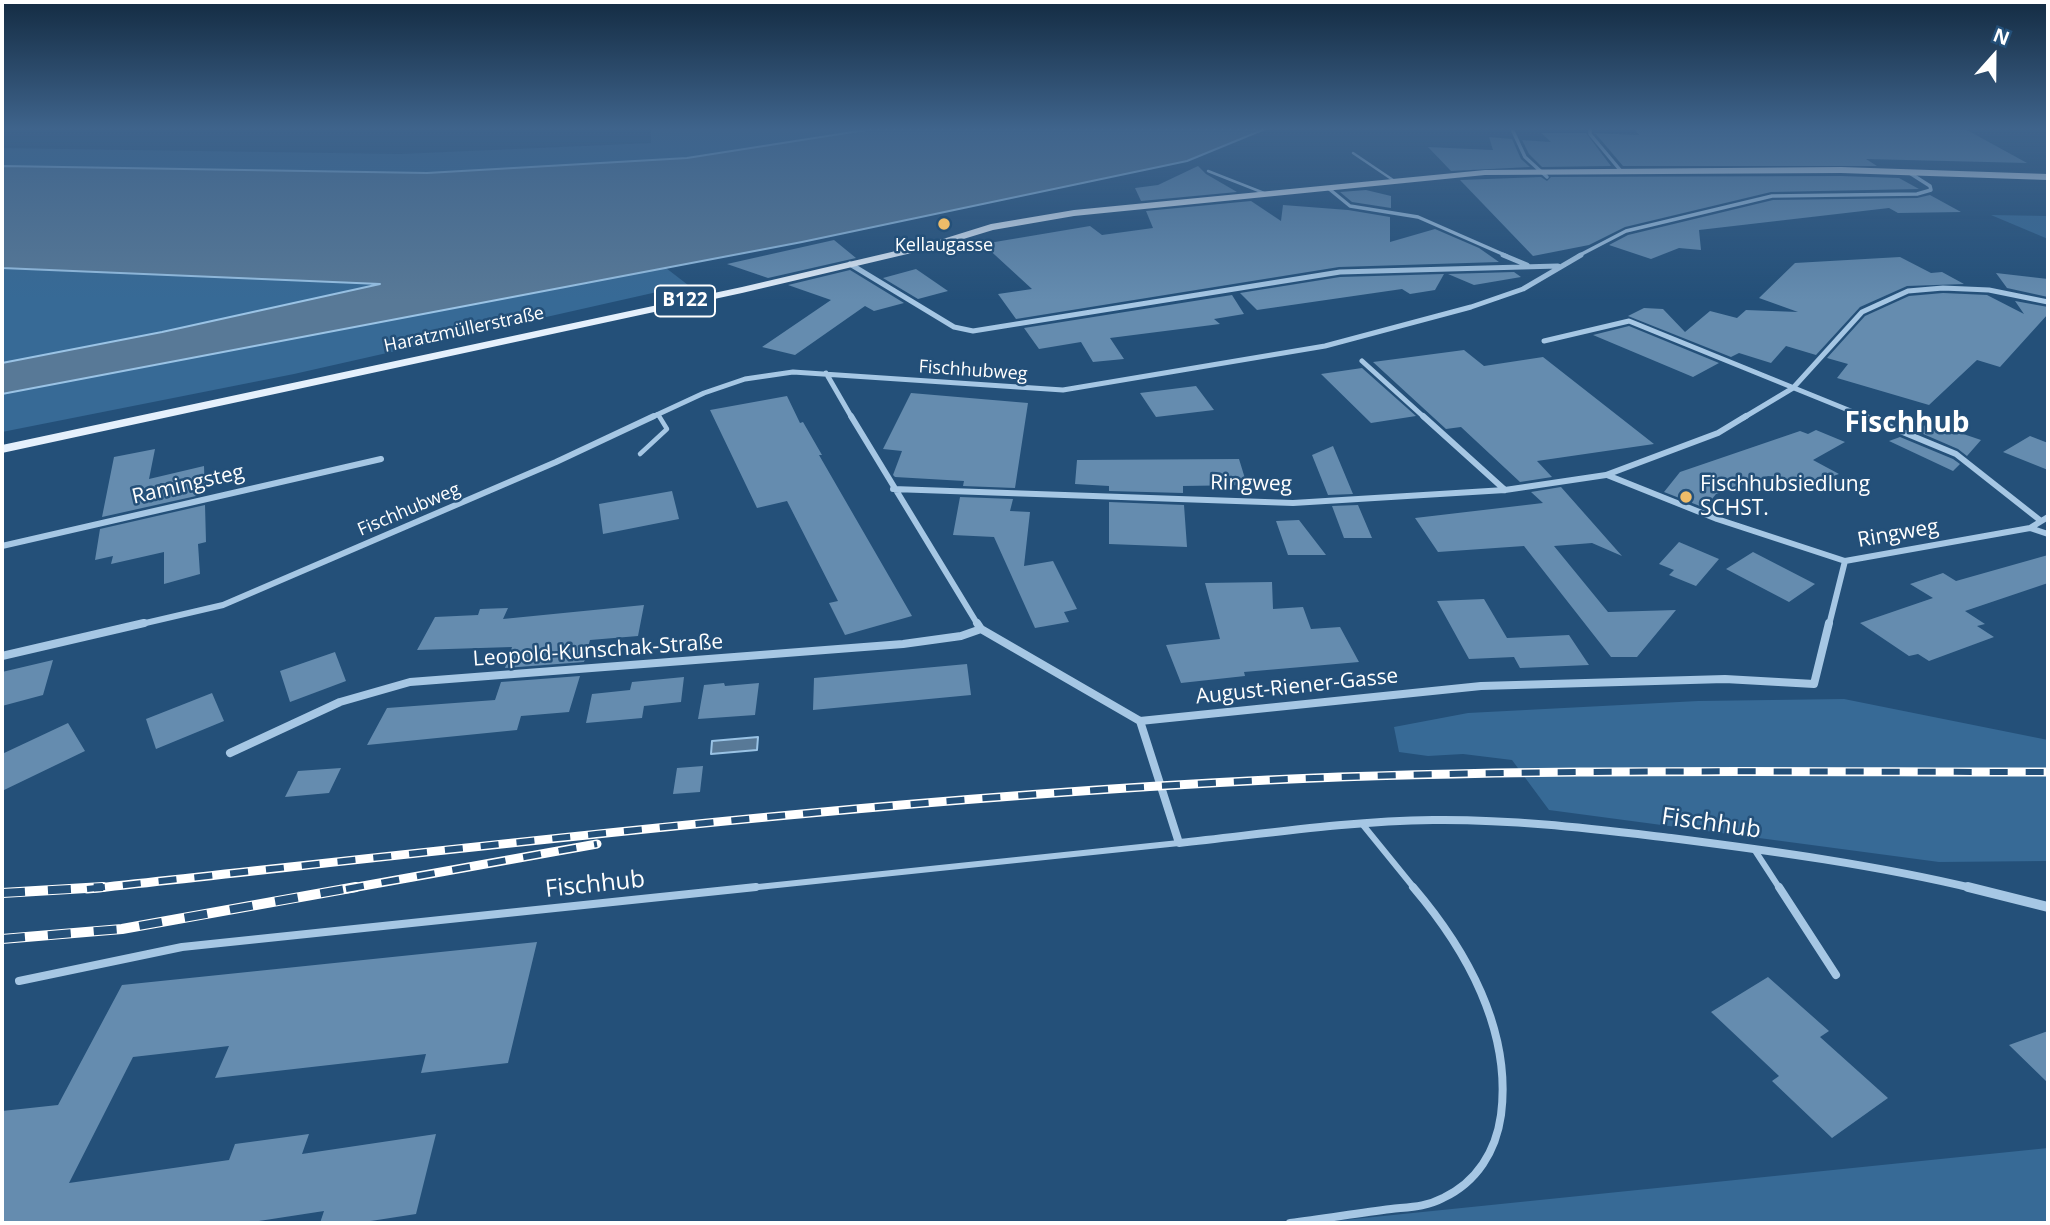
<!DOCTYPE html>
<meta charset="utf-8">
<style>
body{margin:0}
#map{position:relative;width:2050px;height:1225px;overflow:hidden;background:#245079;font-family:"Open Sans",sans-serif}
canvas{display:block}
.frame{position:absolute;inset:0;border:4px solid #fff;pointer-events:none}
.north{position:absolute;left:1959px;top:21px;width:70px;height:70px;-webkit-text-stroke:5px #245079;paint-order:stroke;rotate:21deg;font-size:19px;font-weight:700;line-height:28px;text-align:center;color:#fff}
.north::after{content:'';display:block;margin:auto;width:24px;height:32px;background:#fff;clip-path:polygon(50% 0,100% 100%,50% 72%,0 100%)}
</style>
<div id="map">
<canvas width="2050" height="1225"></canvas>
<div class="frame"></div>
<div class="north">N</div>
</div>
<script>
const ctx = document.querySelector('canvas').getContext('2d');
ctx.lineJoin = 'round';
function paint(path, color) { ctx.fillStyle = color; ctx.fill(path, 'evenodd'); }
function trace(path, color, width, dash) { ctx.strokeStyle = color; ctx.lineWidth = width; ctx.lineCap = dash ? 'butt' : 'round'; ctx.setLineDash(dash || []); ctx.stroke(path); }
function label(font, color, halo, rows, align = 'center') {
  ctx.font = font + ' "Open Sans",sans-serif'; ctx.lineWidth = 5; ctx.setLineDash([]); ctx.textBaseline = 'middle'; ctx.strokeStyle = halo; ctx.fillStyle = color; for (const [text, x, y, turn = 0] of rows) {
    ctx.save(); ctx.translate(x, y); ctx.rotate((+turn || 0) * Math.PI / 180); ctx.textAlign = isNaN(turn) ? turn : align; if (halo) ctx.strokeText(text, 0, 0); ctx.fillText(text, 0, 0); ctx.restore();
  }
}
paint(new Path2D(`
 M651 129H872L687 158 427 173 2 166V148L400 154 651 143Z
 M1991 215 2048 216V239Z
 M2 268 384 283 162 332 2 363Z
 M666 268 688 285 294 374 2 432V394Z
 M1844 699 2048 740V861L1939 862 1549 810 1512 760 1463 754 1428 756 1399 752 1394 727 1468 713 1698 701Z
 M2048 1148V1223H1315Z`), '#376a96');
const water = new Path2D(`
 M872 129H1265L1187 161 802 242 2 394V363L162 332 380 284 2 268V166L427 173 687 158Z
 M758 737 757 750 711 754 712 741Z`);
paint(water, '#587997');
trace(water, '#9ac3e5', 2);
paint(new Path2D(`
 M1634 129 1967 130 2027 163 1866 159 1877 166H1623L1595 133 1639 135Z
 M1541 133H1586L1611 166 1542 167 1529 154 1522 140 1551 142Z
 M1489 137 1512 139 1521 159 1530 167 1451 171 1428 147 1493 150Z
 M1198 166 1206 174 1237 192 1141 201 1135 188 1158 185Z
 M1841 176 1899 178 1919 189 1771 192 1625 227 1589 245 1533 256 1460 180 1541 177 1547 181 1551 177Z
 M1366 190 1391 196V208L1352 202 1340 192Z
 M1930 195 1961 212 1898 213 1889 208 1699 230 1701 250 1679 248 1651 259 1609 245 1628 235 1773 200 1917 198Z
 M1251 201 1281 221 1283 205 1348 210 1390 217V242L1435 229 1479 248 1499 262 1339 267 1016 319 998 294 1032 289 983 244 1090 226 1102 235 1153 228 1146 211Z
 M834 240 856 258 768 278 727 264Z
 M1900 257 1931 273 1942 272 1964 284 1907 286 1860 307 1816 355 1786 346 1771 363 1739 353 1731 357 1628 316 1644 308 1663 309 1685 332 1710 311 1737 318 1746 310 1798 312 1759 298 1795 263Z
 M916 269 948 291 918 299 883 278Z
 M850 270 904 303 874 311 865 306 795 355 762 347 831 300 788 285Z
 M1514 272 1521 277 1474 285 1448 274Z
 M1996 273 2048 279V297L2007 288Z
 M1444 274 1435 290 1410 294 1402 289 1257 310 1240 293 1340 277Z
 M1943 293 1987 295 2024 314 2015 301 2048 307V314L2000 367 1977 360 1929 405 1837 378 1848 364 1827 358 1865 316 1909 296Z
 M1232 295 1244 314 1214 319 1220 324 1110 338 1124 359 1093 362 1081 342 1039 349 1024 328Z
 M1629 326 1719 363 1693 377 1593 335Z
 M1464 350 1484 366 1543 357 1654 444 1537 461 1552 477 1520 482 1461 427 1446 429 1373 362Z
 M1362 368 1416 416 1371 423 1321 374Z
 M1196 386 1214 410 1156 417 1140 393Z
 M911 393 1028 403 1015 488 963 486 964 481 895 477 893 475 902 451 883 449Z
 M787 396 800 423 803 422 822 455H819L912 616 845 635 829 603 838 601 787 501 757 508 710 410Z
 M1931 423 1981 440 1967 456 1958 449 1914 430Z
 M1816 430 1845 442 1813 460 1839 474 1798 488 1777 477 1768 476 1716 494 1705 508 1664 492 1680 472 1800 431 1808 434Z
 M2030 436 2048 443V470L2003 452Z
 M1900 437 1953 459 1960 464 1953 471 1889 441Z
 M1333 446 1353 494 1328 495 1312 455Z
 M155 449 149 479 204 466 205 494 102 517 114 457Z
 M1239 459 1247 485 1183 486V493L1109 491V486L1075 484 1077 460Z
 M1561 487 1622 556 1592 543 1554 546 1608 612 1676 610 1637 657H1611L1524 546 1438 552 1415 518 1543 503 1531 492Z
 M672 491 679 519 603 534 599 504Z
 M960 497 1013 499 1010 511 1030 512 1024 566 1053 561 1077 609 1064 612 1069 622 1035 628 994 537 953 535Z
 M1109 502 1184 505 1187 547 1109 544Z
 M205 505 206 542 198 544 200 574 164 584V552L111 564 113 556 95 560 100 529Z
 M1358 505 1372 538H1344L1332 506Z
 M1299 520 1326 555H1288L1276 521Z
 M1679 542 1719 559 1696 586 1669 575 1674 570 1659 564Z
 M1753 552 1815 584 1789 602 1726 569Z
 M2048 555V583L1965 611 1985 624 1977 626 1994 637 1929 661 1918 654 1909 656 1860 623 1933 598 1910 584 1943 573 1956 581Z
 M1272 582 1273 609 1303 607 1311 629 1340 627 1359 662 1244 672 1245 676 1181 683 1166 645 1220 639 1205 583Z
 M1484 599 1507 638 1569 635 1589 665 1520 668 1514 657 1469 659 1437 601Z
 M644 605 638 636 590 640 584 662 505 668 512 647 417 650 435 617 478 615 480 609 508 608 503 619Z
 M335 652 346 681 290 702 280 671Z
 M53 660 43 695 2 706V672Z
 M967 664 971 695 813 710 814 678Z
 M580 676 569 712 521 716 517 730 367 745 387 708 495 700 501 682Z
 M684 677 681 702 644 706 642 718 586 723 592 694 630 690 632 682Z
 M724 683 725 686 759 683 755 715 698 719 704 685Z
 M212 693 224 721 156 749 146 719Z
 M68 723 85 751 2 791V754Z
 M703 766 700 792 673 794 677 768Z
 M341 768 329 793 285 797 298 771Z
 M537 942 508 1063 421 1073 426 1054 215 1078 229 1046 133 1057 69 1183 229 1160 235 1144 309 1134 302 1154 436 1134 416 1214 358 1223H320L324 1211 246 1223H2V1111L58 1105 122 985Z
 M1768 977 1829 1031 1820 1037 1888 1098 1832 1138 1772 1081 1779 1076 1711 1012Z
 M2048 1031V1083L2009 1045Z`), '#658caf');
trace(new Path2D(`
 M1353 153 1396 182
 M1208 171 1264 193`), '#a6c7e4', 2.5);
trace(new Path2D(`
 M657 414 660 418`), '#a6c7e4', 3.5);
trace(new Path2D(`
 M640 454 667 429 659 416`), '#a6c7e4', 4.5);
trace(new Path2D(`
 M1363 825 1415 889
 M1754 849 1780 889
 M739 889 1179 843`), '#a6c7e4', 6);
trace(new Path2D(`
 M1779 887 1836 975
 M19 981 182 947 756 887
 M1290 1223C1324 1219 1357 1213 1391 1209 1409 1207 1426 1207 1443 1198 1477 1182 1496 1151 1501 1115 1512 1030 1466 949 1413 887`), '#a6c7e4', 8);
trace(new Path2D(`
 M1512 129 1525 157 1547 177
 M1590 129V134L1621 171
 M1328 188 1350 206 1418 217 1507 256
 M1578 256 1626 231 1772 196 1917 194 1931 190 1930 186 1908 172`), '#a6c7e4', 3.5);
trace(new Path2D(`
 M1503 255 1527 265
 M850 264 954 327 973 331 1340 272 1558 266
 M1544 341 1629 321 1868 418
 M1362 361 1425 418
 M826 373 852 418
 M650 418 704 393 745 379 793 372 1063 390 1325 346 1471 307 1523 289 1581 255
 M1743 418 1793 388 1862 312 1908 291 1943 288 1989 290 2048 302`), '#a6c7e4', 5);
trace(new Path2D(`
 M851 416 978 625
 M1423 416 1505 490
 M1864 416 1956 454 2041 521
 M1607 475 1717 519 1845 561 2030 528 2048 517
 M893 489 1293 503 1505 490 1606 475 1718 433 1746 416
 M2030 528 2048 534
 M2 546 381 459
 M137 625 223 605 556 462 654 416
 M1829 625 1845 561`), '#a6c7e4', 6);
trace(new Path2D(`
 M977 623 981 629 1140 721 1481 686 1725 679 1814 684 1829 623
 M2 656 144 623
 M1140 721 1179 843C1264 834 1348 821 1433 820 1513 819 1593 829 1671 838 1773 851 1876 865 1976 889
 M230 753 340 702 410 682 903 644 961 636 981 629`), '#a6c7e4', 8);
trace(new Path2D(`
 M1968 887 2048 907`), '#a6c7e4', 10);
paint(new Path2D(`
 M1841 167 2048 174V180L1841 173 1485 175 1074 216 993 230 937 247 742 293 2 453V445L742 287 930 243 991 224 1074 210 1485 170Z`), '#e5f0fc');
const railFar1 = new Path2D(`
 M87 889C480 847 873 799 1268 780 1527 768 1788 772 2048 772
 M346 889 597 844`);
const rail = new Path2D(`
 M2 893 103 887
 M2 939 122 929 356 887`);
trace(railFar1, '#fff', 9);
trace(rail, '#fff', 10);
trace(railFar1, '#245079', 6, [18]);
trace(rail, '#245079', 8, [23]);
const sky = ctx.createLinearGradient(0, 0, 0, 300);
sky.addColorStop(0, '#142c43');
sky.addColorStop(0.43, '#3f648c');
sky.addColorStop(1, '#3f648c00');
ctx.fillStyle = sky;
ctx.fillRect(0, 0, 2050, 300);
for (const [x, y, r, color] of [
 [944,224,7,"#eebc69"],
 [1686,497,7,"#eebc69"]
]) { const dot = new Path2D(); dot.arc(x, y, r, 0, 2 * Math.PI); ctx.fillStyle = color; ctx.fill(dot); trace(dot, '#245079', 2.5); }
label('18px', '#fff', '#245079', [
 ["Kellaugasse",944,246]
]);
label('18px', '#fff', '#245079', [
 ["Haratzmüllerstraße",464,330,-12],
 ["Fischhubweg",973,371,4],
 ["Fischhubweg",409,510,-23]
]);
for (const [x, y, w] of [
 [685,301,60]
]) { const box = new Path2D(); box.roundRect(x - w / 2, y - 15.5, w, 31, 5); ctx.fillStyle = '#245079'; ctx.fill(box); trace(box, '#fff', 2); }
label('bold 19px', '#fff', null, [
 ["B122",685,301]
]);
label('21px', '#fff', '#245079', [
 ["Ringweg",1251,484,1],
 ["Ramingsteg",188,485,-13],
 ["Ringweg",1898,534,-10],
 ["Leopold-Kunschak-Straße",598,651,-4],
 ["August-Riener-Gasse",1297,687,-6]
]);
label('21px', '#fff', '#245079', [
 ["Fischhubsiedlung",1700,485],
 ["SCHST.",1700,509]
], 'left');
label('24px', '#fff', '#245079', [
 ["Fischhub",1711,824,8],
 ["Fischhub",595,885,-6]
]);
label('bold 28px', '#fff', '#245079', [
 ["Fischhub",1907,424]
]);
</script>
